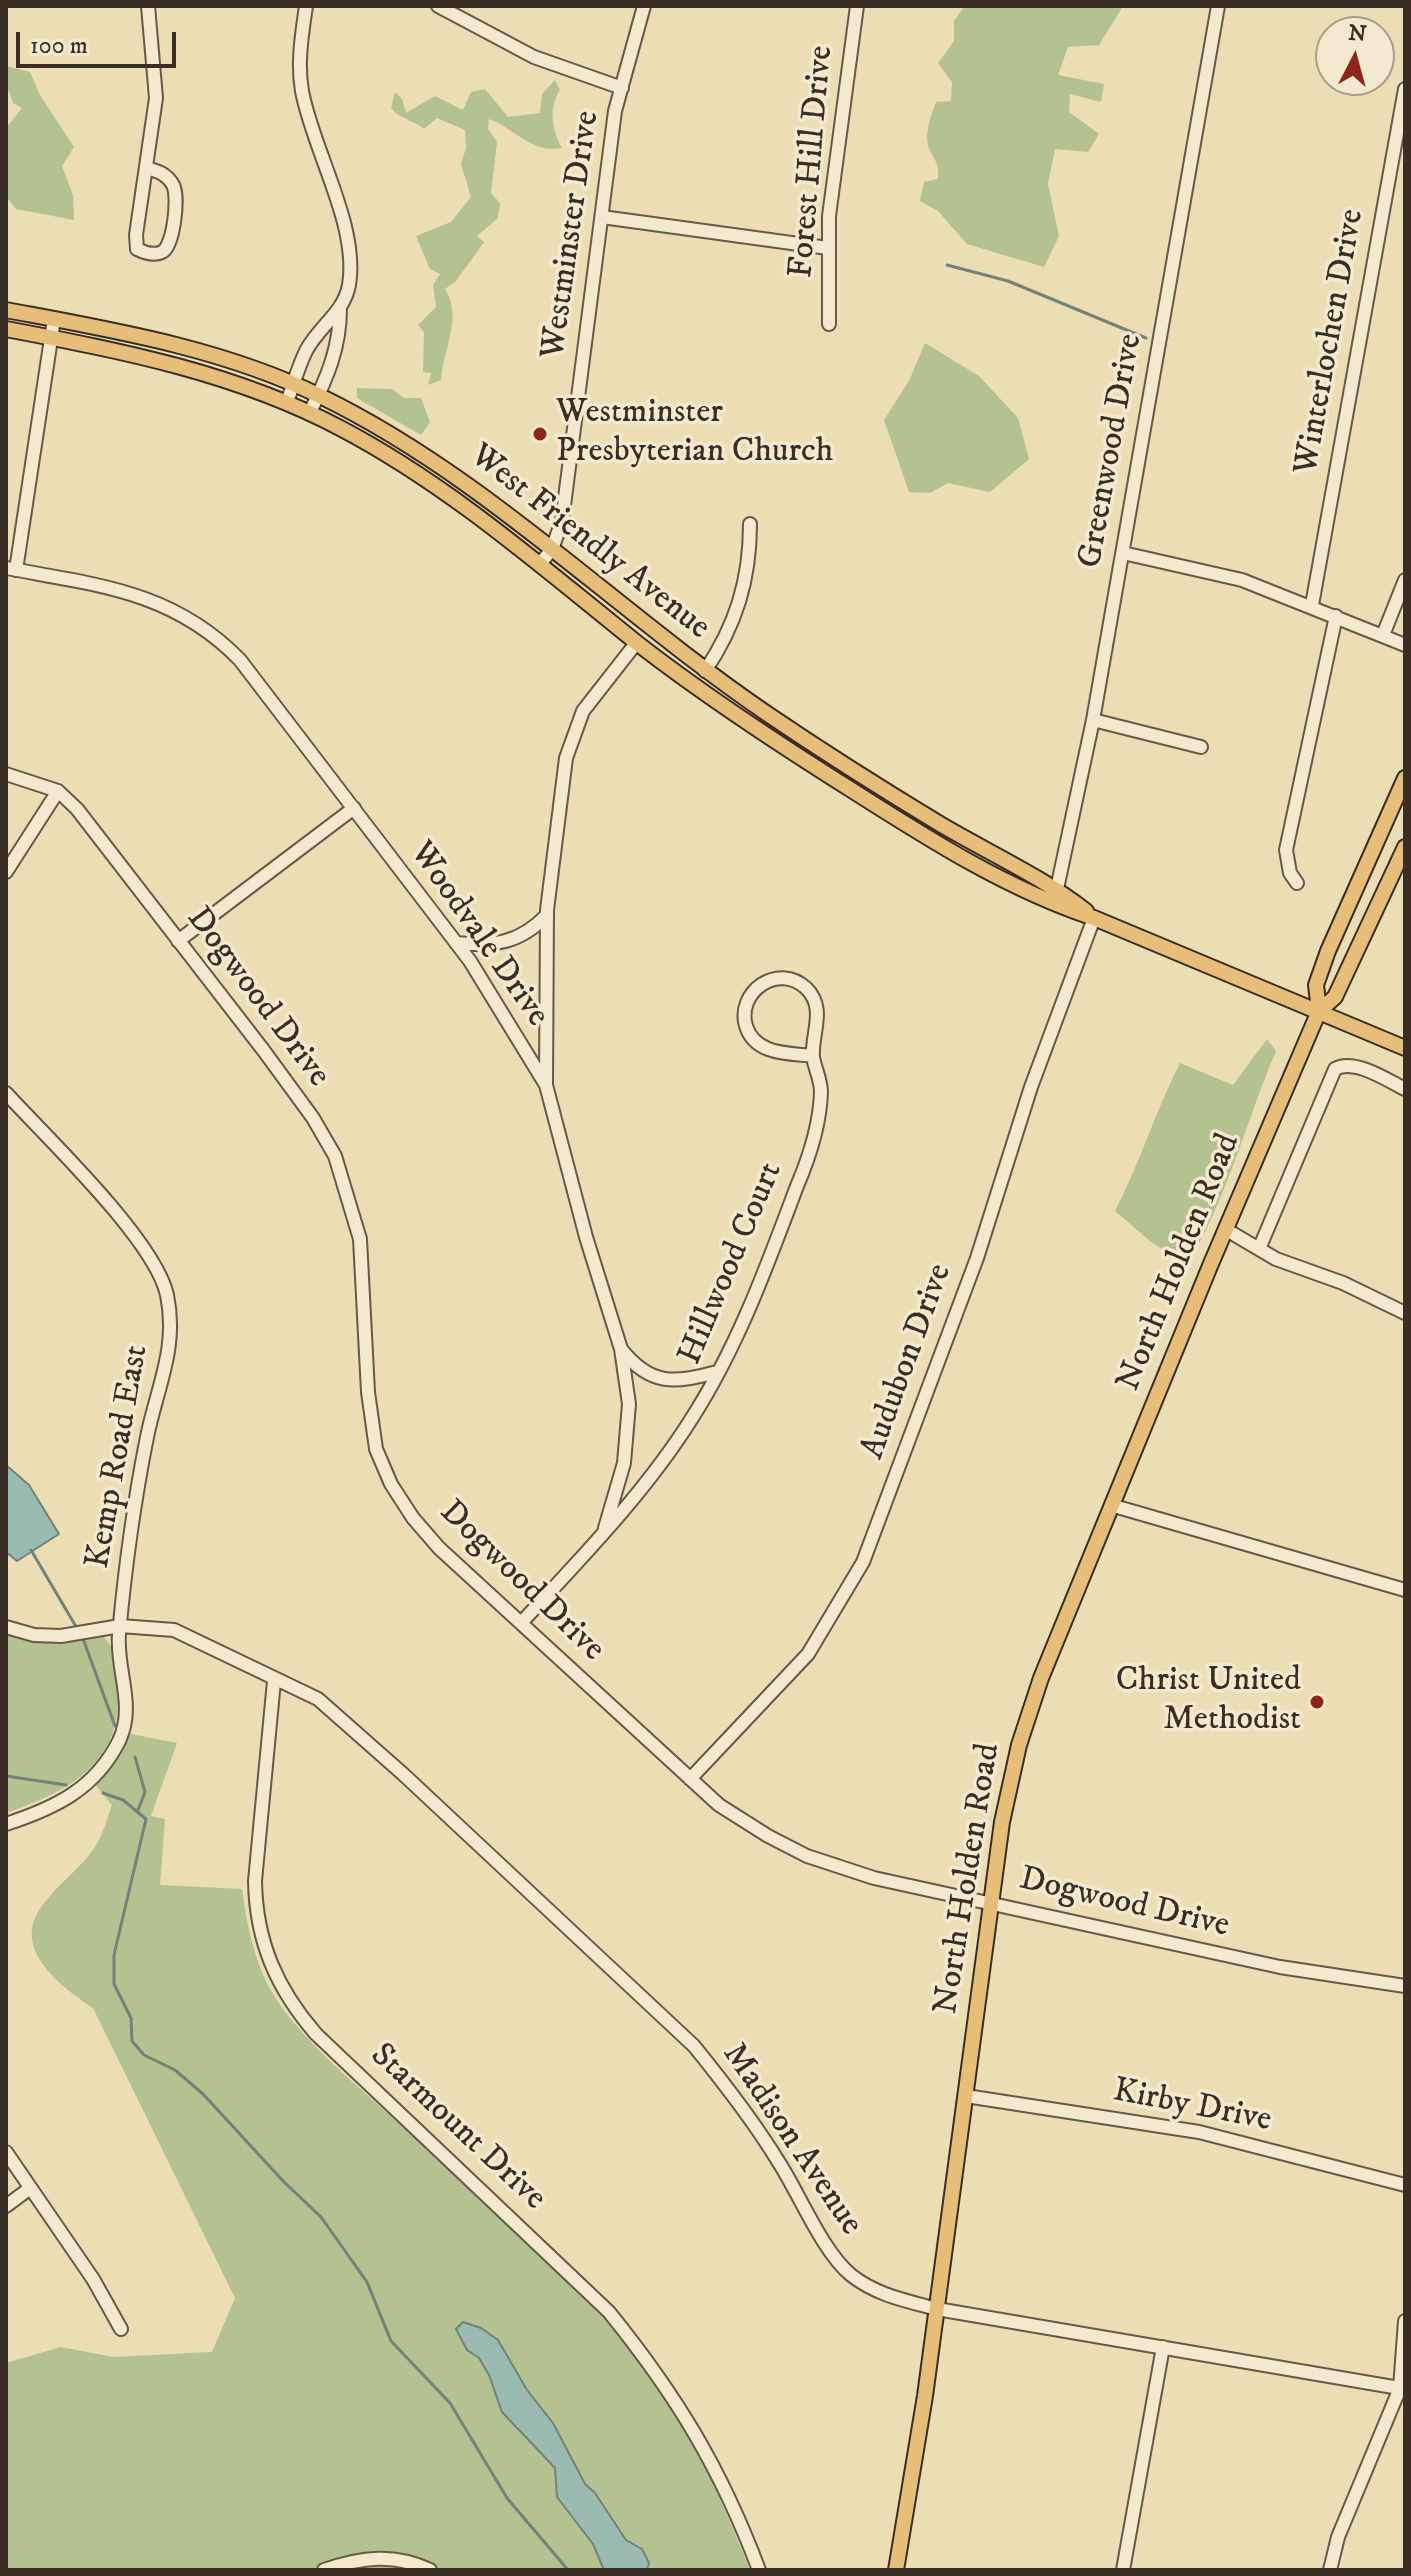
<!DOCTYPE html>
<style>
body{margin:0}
#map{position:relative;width:1411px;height:2576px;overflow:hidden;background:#ebddb4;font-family:"IM FELL DW Pica",serif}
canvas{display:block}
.frame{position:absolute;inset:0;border:8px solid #392e23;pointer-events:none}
.north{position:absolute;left:1315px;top:16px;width:80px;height:80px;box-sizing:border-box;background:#f2e9ce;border:2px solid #a89e8a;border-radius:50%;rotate:6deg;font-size:22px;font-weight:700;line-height:32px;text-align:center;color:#392e23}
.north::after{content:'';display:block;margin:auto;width:28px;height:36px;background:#8f2418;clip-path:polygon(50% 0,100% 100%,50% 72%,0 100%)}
.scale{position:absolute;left:16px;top:32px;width:160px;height:36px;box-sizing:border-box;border:4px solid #392e23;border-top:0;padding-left:10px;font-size:24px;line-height:28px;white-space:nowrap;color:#392e23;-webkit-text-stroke:6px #f2e9ce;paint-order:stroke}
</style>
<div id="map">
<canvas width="1411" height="2576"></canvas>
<div class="frame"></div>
<div class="north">N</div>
<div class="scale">100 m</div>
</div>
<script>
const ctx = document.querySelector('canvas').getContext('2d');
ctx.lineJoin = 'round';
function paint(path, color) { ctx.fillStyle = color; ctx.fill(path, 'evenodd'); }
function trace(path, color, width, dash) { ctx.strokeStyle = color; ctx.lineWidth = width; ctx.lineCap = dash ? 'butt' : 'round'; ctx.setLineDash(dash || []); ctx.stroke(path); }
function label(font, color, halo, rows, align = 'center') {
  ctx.font = font + ' "IM FELL DW Pica",serif'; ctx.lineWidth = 7; ctx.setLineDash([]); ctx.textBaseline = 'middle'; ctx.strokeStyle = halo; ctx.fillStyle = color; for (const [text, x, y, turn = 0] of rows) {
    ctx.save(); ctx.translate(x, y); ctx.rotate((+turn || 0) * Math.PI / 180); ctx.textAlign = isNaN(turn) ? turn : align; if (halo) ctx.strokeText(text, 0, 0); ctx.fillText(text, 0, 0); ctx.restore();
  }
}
paint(new Path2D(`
 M965 6H1123L1099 45 1068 47 1058 75 1104 84 1101 102 1070 94 1069 112 1099 134 1088 152 1055 149 1048 184 1059 236 1044 267 967 244 938 211 920 201 924 182 938 179C939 160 935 163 929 148 924 134 931 115 936 102L951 101 952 82 938 63 954 41V21Z
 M6 66 30 72 40 95 74 147 62 166 73 195 74 220 16 209 6 196V128L22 108 13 103 6 83Z
 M555 80 560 90C548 107 552 131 562 148 534 155 512 127 489 119L488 129 497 142 491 193 500 203 498 218 477 236 484 242 456 281 445 289C463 317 443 350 441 380L428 385 431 373 423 372 424 332 418 325 436 307 433 285 440 274 430 269 416 236 451 222 471 197 461 164 466 148 465 130 437 118 424 129C412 119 401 120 391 108L395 92 402 99 406 113 435 96 463 110 471 92 485 89 508 117 540 113 542 94Z
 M925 343 979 376 1018 418 1029 459 990 492 948 483 930 493 909 492 884 420 909 381Z
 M357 388 392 389 404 398H421L430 422 421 435 357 398Z
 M1267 1039 1276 1051C1247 1118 1225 1206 1186 1265L1150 1241 1115 1211C1140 1163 1155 1112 1180 1063L1233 1085Z
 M6 1634 46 1643 102 1636C114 1644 114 1661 116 1675 129 1758 76 1789 6 1813Z
 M131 1734 177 1743 151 1816 165 1819 160 1885 242 1889C246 1920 253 1955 267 1983 292 2033 354 2082 395 2120 477 2195 567 2270 637 2357 689 2422 719 2494 750 2570H6V2363L61 2347 113 2357 212 2352 235 2298 93 2008C66 1990 17 1955 36 1916 48 1892 77 1872 93 1850 102 1838 107 1819 112 1805L96 1786Z`), '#b3c290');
const water = new Path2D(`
 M6 1465 29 1485 59 1534 17 1561 6 1552Z
 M463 2322 481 2328 498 2340 527 2390 553 2423 585 2484 595 2493 626 2540 642 2549 649 2563 647 2570H604L593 2544 557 2497 555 2468 502 2412 489 2375 479 2358 467 2350 456 2329Z`);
paint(water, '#99bbb2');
trace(water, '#738379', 2);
trace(new Path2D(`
 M947 265 1008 281 1146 338
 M31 1550 78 1630
 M82 1636 115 1726
 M135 1757 145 1792 138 1810
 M6 1776 66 1785
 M103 1793 123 1800 146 1819 114 1955V1984L131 2018 132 2041 144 2055 175 2070 203 2094 284 2182 321 2217 367 2282 391 2341 450 2403 507 2498 568 2570`), '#738379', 3);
const minor = new Path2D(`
 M438 6 534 57 622 88
 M146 168C158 171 167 174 173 185 179 196 174 246 162 252 154 256 145 253 137 249L136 235 156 98 148 6
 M602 217 828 248
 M829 324V216L857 6
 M287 402C293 386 298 367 306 351 318 327 344 313 349 285 359 225 313 151 302 91 297 63 302 34 306 6
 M310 412C327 378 340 348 340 309
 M1123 553 1242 580 1405 645
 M540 564 552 549 562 521 615 111 644 6
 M6 568C97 585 173 591 240 660L470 961 546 1085 586 1237 621 1349 629 1404 624 1463 605 1528
 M16 570 54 319
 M1312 605 1405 89
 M1383 635 1405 580
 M705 671C736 625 750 580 750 524
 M1093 720 1201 747
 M6 774 58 791 77 809 264 1051 313 1118 335 1156 360 1239 368 1392 376 1449 391 1484 413 1518 439 1548 719 1805 768 1836 807 1856 874 1878 1280 1967 1405 1986
 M6 872 58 791
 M1297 883 1290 873 1286 850 1336 616
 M1055 898 1093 720 1218 6
 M178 941 354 808
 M456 943C494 946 519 944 547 915
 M546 1085 547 910 566 758 583 711 637 642
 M6 1093C47 1138 155 1240 167 1295 178 1348 157 1387 147 1437 134 1502 125 1568 119 1634 116 1671 136 1705 119 1741 95 1789 55 1808 6 1824
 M1225 1229 1276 1259 1343 1283 1405 1313
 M1259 1249 1335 1069C1354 1058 1387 1080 1405 1089
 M621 1349C651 1387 675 1383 717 1372
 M1114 1506 1405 1590
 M521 1623C581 1558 645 1493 692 1418 738 1346 767 1266 797 1186 809 1158 820 1124 821 1092 821 1080 815 1069 813 1057 811 1034 827 1008 806 988 778 962 736 992 746 1026 755 1055 788 1053 813 1056
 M6 1627 34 1635 61 1636 120 1626 174 1630 318 1699 403 1774 694 2046C724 2083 753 2120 778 2161 799 2193 822 2251 851 2275 876 2295 907 2301 937 2309L1405 2389
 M274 1681 255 1881C256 1942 277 1989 316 2034L609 2312C677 2396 721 2469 759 2570
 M690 1779 808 1654 863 1562 977 1258 1031 1087 1094 918
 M966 2096 1199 2132 1405 2185
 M6 2152 93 2279 121 2329
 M6 2206 29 2189
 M324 2570C362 2557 394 2553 430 2570
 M1123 2570 1163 2347
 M1330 2570 1338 2537 1400 2388 1405 2321`);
const major = new Path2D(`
 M6 310C112 330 222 348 320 396 485 476 615 610 766 713 822 751 882 789 940 824 989 853 1041 876 1086 911
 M6 329C122 351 237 373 342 429 450 486 542 567 637 643 705 696 777 743 850 789 927 838 1006 889 1094 918L1405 1048
 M1319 1011 1316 985 1328 951 1405 778
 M896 2570 925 2396 1002 1822 1019 1745 1041 1678 1210 1266 1319 1011 1335 997 1405 847`);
trace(minor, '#665a47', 16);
trace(major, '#392e23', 18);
trace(minor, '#f2e9ce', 12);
trace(major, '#e6be7a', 14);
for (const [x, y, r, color] of [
 [540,434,8,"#8f2418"],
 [1317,1702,8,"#8f2418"]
]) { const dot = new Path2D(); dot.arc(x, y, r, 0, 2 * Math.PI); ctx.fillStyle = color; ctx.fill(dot); trace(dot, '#f2e9ce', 3); }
label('34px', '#392e23', '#f2e9ce', [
 ["Forest Hill Drive",813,162,-85],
 ["Westminster Drive",572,235,-82],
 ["Winterlochen Drive",1331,342,-80],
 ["Greenwood Drive",1112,451,-80],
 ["West Friendly Avenue",589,543,38],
 ["Woodvale Drive",478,935,55],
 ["Dogwood Drive",257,998,53],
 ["North Holden Road",1180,1263,-68],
 ["Hillwood Court",732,1264,-67],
 ["Audubon Drive",908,1362,-70],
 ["Kemp Road East",119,1457,-80],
 ["Dogwood Drive",521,1582,44],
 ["North Holden Road",969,1879,-81],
 ["Dogwood Drive",1124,1904,13],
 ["Kirby Drive",1192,2107,11],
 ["Starmount Drive",457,2128,43],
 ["Madison Avenue",791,2140,56]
]);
label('34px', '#392e23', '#f2e9ce', [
 ["Westminster",556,414],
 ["Presbyterian Church",556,453],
 ["Christ United",1301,1682,"right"],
 ["Methodist",1301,1721,"right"]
], 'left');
</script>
